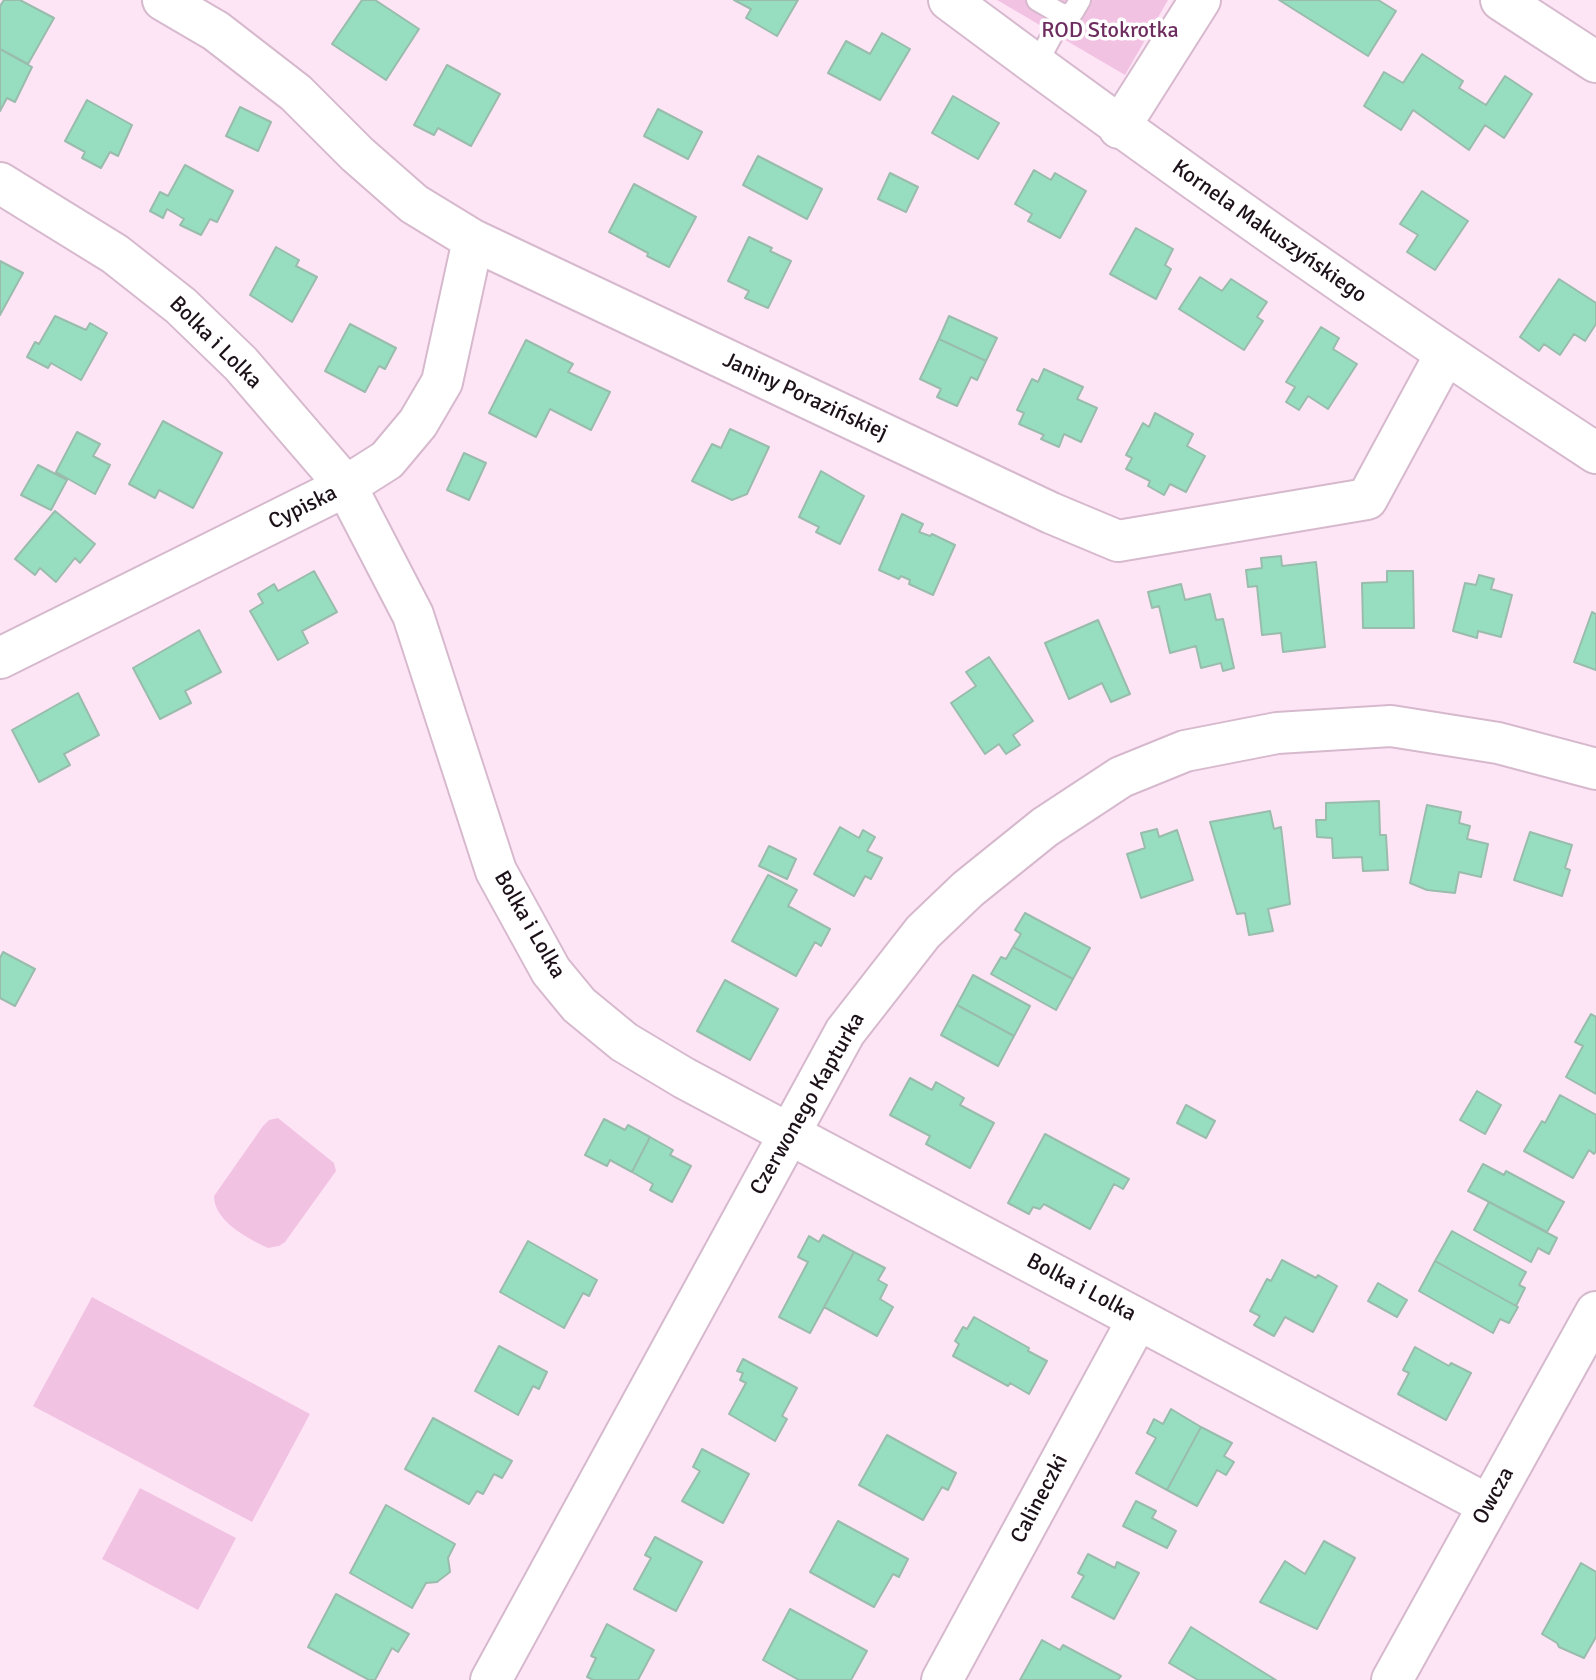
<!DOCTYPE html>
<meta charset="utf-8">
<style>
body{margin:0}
canvas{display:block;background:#fee5f6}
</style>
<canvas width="1596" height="1680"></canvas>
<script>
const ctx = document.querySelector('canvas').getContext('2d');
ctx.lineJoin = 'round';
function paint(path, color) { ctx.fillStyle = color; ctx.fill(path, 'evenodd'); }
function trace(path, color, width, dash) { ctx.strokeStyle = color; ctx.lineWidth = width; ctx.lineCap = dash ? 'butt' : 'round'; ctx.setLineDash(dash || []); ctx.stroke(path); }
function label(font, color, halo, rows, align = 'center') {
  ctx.font = font + ' Signika,sans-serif'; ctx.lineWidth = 7; ctx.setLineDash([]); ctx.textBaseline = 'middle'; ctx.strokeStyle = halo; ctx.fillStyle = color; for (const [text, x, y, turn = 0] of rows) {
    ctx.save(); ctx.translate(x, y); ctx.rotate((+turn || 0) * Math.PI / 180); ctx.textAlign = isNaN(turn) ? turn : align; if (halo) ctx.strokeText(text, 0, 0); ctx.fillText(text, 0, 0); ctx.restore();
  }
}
paint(new Path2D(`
 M997 0H1168L1125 75Z
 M278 1118 334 1163 336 1171 285 1242 279 1246 268 1248C247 1238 214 1221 214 1196L263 1126 269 1120Z
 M92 1297 310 1414 252 1522 33 1406Z
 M140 1488 236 1538 198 1610 102 1559Z`), '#f2c2e3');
const building = new Path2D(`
 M4 0H20L54 18 28 64 0 49V6Z
 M362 0H375L419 29 386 80 332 44Z
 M734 0H798L777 36 746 18 751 9Z
 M1279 0H1378L1396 11 1368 56Z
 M882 33 910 49 880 100 828 73 846 41 870 54Z
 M0 49 32 67 15 102 7 98 0 111Z
 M1422 54 1463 81 1459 88 1486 105 1505 76 1532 94 1504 138 1485 125 1469 150 1413 110 1401 130 1364 106 1384 72 1403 83Z
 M447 65 500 94 471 146 438 128 434 135 414 125Z
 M953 96 999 123 978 159 932 133Z
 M87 100 132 125 118 156 110 152 101 168 82 158 85 152 65 141Z
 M240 107 271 122 258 151 226 136Z
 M658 109 702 132 688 159 644 136Z
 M758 156 822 189 807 219 743 185Z
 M185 165 233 191 217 222 210 219 201 235 180 225 184 219 167 209 163 218 150 211 160 192 168 196Z
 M1034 170 1051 180 1055 173 1086 191 1060 238 1028 221 1032 214 1015 204Z
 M890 173 918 187 906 212 878 199Z
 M634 184 696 217 669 267 647 256 648 253 609 232Z
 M1422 191 1468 221 1435 270 1407 252 1418 235 1400 224Z
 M1136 228 1173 249 1165 265 1171 269 1156 299 1110 274Z
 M749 237 772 248 770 251 791 261 768 308 745 298 749 291 728 281Z
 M276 247 299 260 296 266 317 277 292 322 250 295Z
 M0 261 23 273 0 315Z
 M1200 277 1222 291 1231 279 1267 302 1257 317 1263 321 1244 350 1179 309Z
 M1559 279 1596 303V324L1585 341 1574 334 1560 355 1544 344 1539 351 1520 337Z
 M55 316 86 330 90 323 107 333 81 380 51 363 48 368 27 357 35 342 39 344Z
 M949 316 997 338 986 361 939 339Z
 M350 324 396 348 385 369 379 366 365 392 325 371Z
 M1321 327 1339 338 1333 349 1357 364 1328 409 1308 396 1299 410 1286 402 1295 387 1286 382Z
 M939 339 986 361 977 380 971 377 957 406 937 397 941 389 920 379Z
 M526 340 573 364 568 372 610 392 591 430 550 409 536 437 489 413Z
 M1044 369 1083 387 1077 399 1097 408 1081 442 1064 434 1059 447 1041 439 1044 435 1019 424 1024 413 1017 410 1032 379 1038 382Z
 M1155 413 1193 434 1187 446 1205 456 1186 492 1170 484 1164 495 1148 486 1150 481 1126 469 1132 458 1126 455 1143 423 1149 427Z
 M163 421 222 453 193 508 159 490 155 498 129 484Z
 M730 429 769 447 747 494 732 500 692 481 712 444 721 448Z
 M77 432 100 444 93 456 110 465 95 494 56 472Z
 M464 453 486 463 469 500 447 490Z
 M38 465 67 480 51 510 21 495Z
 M821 471 864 496 840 544 816 532 819 527 799 517Z
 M55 511 95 544 80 563 75 558 56 582 40 568 35 575 15 559Z
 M902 514 923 524 919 532 930 536 932 534 955 545 933 595 909 584 910 580 901 576 899 579 879 570Z
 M1281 556 1282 566 1316 562 1325 647 1283 652 1281 633 1262 635 1257 586 1248 587 1246 570 1262 568 1261 558Z
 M314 571 337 612 302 631 308 643 278 660 250 611 263 603 258 594 274 584 278 591Z
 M1387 571H1413L1414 628H1363L1362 583 1387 582Z
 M1479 575 1494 579 1491 589 1512 595 1501 637 1478 631 1477 638 1453 631 1465 583 1476 585Z
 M1181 584 1185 600 1210 594 1216 620 1223 619 1234 668 1223 671 1221 663 1201 668 1196 646 1170 653 1159 606 1152 608 1148 592Z
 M1592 612 1596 614V670L1574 662Z
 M1098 620 1130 694 1111 702 1102 683 1069 699 1045 643Z
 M199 630 221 672 185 691 191 703 160 719 133 668Z
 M989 657 1033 721 1013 735 1020 745 1006 754 999 744 985 754 951 703 976 686 966 672Z
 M78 693 99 735 64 754 70 765 39 782 12 730Z
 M1379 801 1380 835H1386L1388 870 1363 871 1362 857 1333 858 1332 838 1317 837 1316 820H1326V803Z
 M1427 805 1461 812 1459 823 1470 826 1467 839 1488 844 1481 877 1459 872 1455 893 1427 890 1410 883Z
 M1270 811 1274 829 1281 827 1290 904 1268 909 1273 931 1249 935 1245 913 1237 914 1210 822Z
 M840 827 859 838 863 830 875 837 867 851 882 858 871 879 865 876 854 896 814 874Z
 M1157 829 1159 837 1177 830 1193 880 1141 898 1127 854 1145 848 1141 833Z
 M1530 832 1572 845 1565 868 1570 870 1562 896 1514 880Z
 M769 846 796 859 787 879 759 866Z
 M768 875 797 890 788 906 830 929 821 946 815 942 796 976 732 941Z
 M1025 913 1090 948 1073 979 1013 947 1021 934 1015 930Z
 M1013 947 1073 979 1056 1010 991 974 1001 957 1006 959Z
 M3 952 35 969 15 1006 0 998V958Z
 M973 975 1030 1006 1014 1036 957 1005Z
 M725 980 778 1009 750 1060 697 1031Z
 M957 1005 1014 1036 998 1066 941 1035Z
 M1591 1014 1596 1017V1094L1566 1077 1583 1046 1575 1042Z
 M910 1078 932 1090 936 1082 964 1098 960 1105 994 1123 970 1168 926 1144 930 1136 890 1115Z
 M1477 1091 1501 1105 1485 1134 1460 1120Z
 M1560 1095 1596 1115V1151L1594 1154 1589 1150 1573 1178 1524 1151 1542 1121 1545 1123Z
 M1186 1105 1215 1121 1206 1138 1177 1123Z
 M604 1119 625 1130 628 1125 650 1137 632 1172 610 1160 607 1166 585 1155Z
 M1045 1134 1129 1179 1123 1189 1114 1184 1090 1229 1044 1204 1040 1209 1033 1207 1029 1214 1008 1203Z
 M650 1137 673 1150 670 1155 691 1166 672 1202 650 1190 653 1184 632 1172Z
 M1483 1164 1504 1175 1506 1171 1564 1202 1547 1232 1468 1191Z
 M1489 1202 1557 1238 1549 1254 1538 1248 1531 1262 1474 1230Z
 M1452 1231 1526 1272 1519 1285 1525 1288 1516 1306 1435 1261Z
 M823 1235 854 1252 810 1333 779 1317 808 1262 798 1257 809 1236 819 1242Z
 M528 1241 597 1280 589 1296 583 1293 564 1328 500 1292Z
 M854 1252 885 1268 878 1280 887 1285 880 1299 893 1307 877 1336 824 1307Z
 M1282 1260 1316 1278 1318 1275 1337 1286 1313 1332 1285 1317 1274 1336 1254 1325 1260 1316 1250 1311 1267 1279 1271 1281Z
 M1435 1261 1518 1307 1509 1323 1500 1319 1493 1333 1419 1291Z
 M1378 1283 1407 1300 1397 1317 1368 1301Z
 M974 1317 1029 1348 1028 1351 1047 1361 1029 1394 1010 1383 1008 1386 953 1356 959 1344 955 1341 963 1327 967 1329Z
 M499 1346 547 1372 539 1389 533 1386 518 1415 475 1391Z
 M1415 1347 1449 1366 1451 1363 1471 1373 1446 1420 1398 1394 1409 1373 1403 1370Z
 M743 1359 797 1388 782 1416 787 1419 775 1441 729 1414 746 1383 740 1380 743 1373 737 1371Z
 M1171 1409 1201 1427 1167 1490 1136 1473 1156 1438 1147 1433 1154 1419 1163 1424Z
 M433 1418 512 1461 502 1478 494 1474 483 1494 477 1491 469 1504 405 1469Z
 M1201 1427 1232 1443 1224 1456 1234 1462 1226 1475 1217 1470 1197 1506 1167 1490Z
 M887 1435 956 1473 948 1490 942 1487 923 1520 859 1485Z
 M702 1449 749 1474 723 1523 682 1501 700 1471 693 1467Z
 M1136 1501 1156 1511 1152 1518 1176 1531 1167 1548 1123 1526Z
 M386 1505 455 1544 448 1558 450 1572 437 1582 426 1583 412 1608 350 1573Z
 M838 1521 908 1559 899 1577 893 1574 874 1607 810 1572Z
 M655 1537 702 1562 676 1611 634 1589 651 1558 645 1555Z
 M1324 1541 1355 1558 1317 1629 1260 1602 1285 1561 1305 1574Z
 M1088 1554 1115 1568 1117 1562 1139 1573 1114 1619 1072 1597 1084 1576 1078 1573Z
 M1581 1563 1596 1572V1637L1584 1658 1559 1647 1557 1643 1542 1634Z
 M336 1594 409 1634 398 1652 392 1648 375 1680H369L308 1647Z
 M790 1609 867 1651 851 1680H799L763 1660Z
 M607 1624 654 1650 638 1680H593L587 1677 596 1658 591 1656Z
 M1191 1627 1250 1664 1276 1680H1198L1169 1663Z
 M1042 1640 1060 1650 1063 1645 1121 1676 1118 1680H1020Z`);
paint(building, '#97dec1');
trace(building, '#99bcac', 2);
const lane = new Path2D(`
 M1037 0 1063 15 1073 12 1080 0
 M1036 65 1063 15`);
const street = new Path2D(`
 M163 0 216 31 296 93 357 154 414 204 473 240 1051 513 1118 541 1367 499 1445 355
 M949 0C1160 158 1375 309 1596 453
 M1501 0 1596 62
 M1119 128 1200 0
 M0 183 115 254 181 306 241 364 346 486 413 615 496 871 551 971 579 1005 624 1042 684 1078 1488 1505
 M0 658 346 486 387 460 418 423 442 382 473 240
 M491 1680 845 1032 923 932 968 889 1045 827 1121 777 1185 751 1277 733 1391 726 1498 743 1596 769
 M942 1680 1138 1319
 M1392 1680 1596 1312`);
trace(lane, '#d7b9ce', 24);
trace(street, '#d7b9ce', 44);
trace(lane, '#fff', 20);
trace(street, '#fff', 40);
label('22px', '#6d2c5e', '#fff', [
 ["ROD Stokrotka",1110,31]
]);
label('22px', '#1c1119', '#fff', [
 ["Kornela Makuszyńskiego",1269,232,35],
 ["Bolka i Lolka",215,343,45],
 ["Janiny Porazińskiej",805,397,25],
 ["Cypiska",303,508,-26],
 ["Bolka i Lolka",529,925,60],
 ["Czerwonego Kapturka",808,1104,-60],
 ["Bolka i Lolka",1081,1288,28],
 ["Owcza",1494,1496,-61],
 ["Calineczki",1040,1499,-62]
]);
</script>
